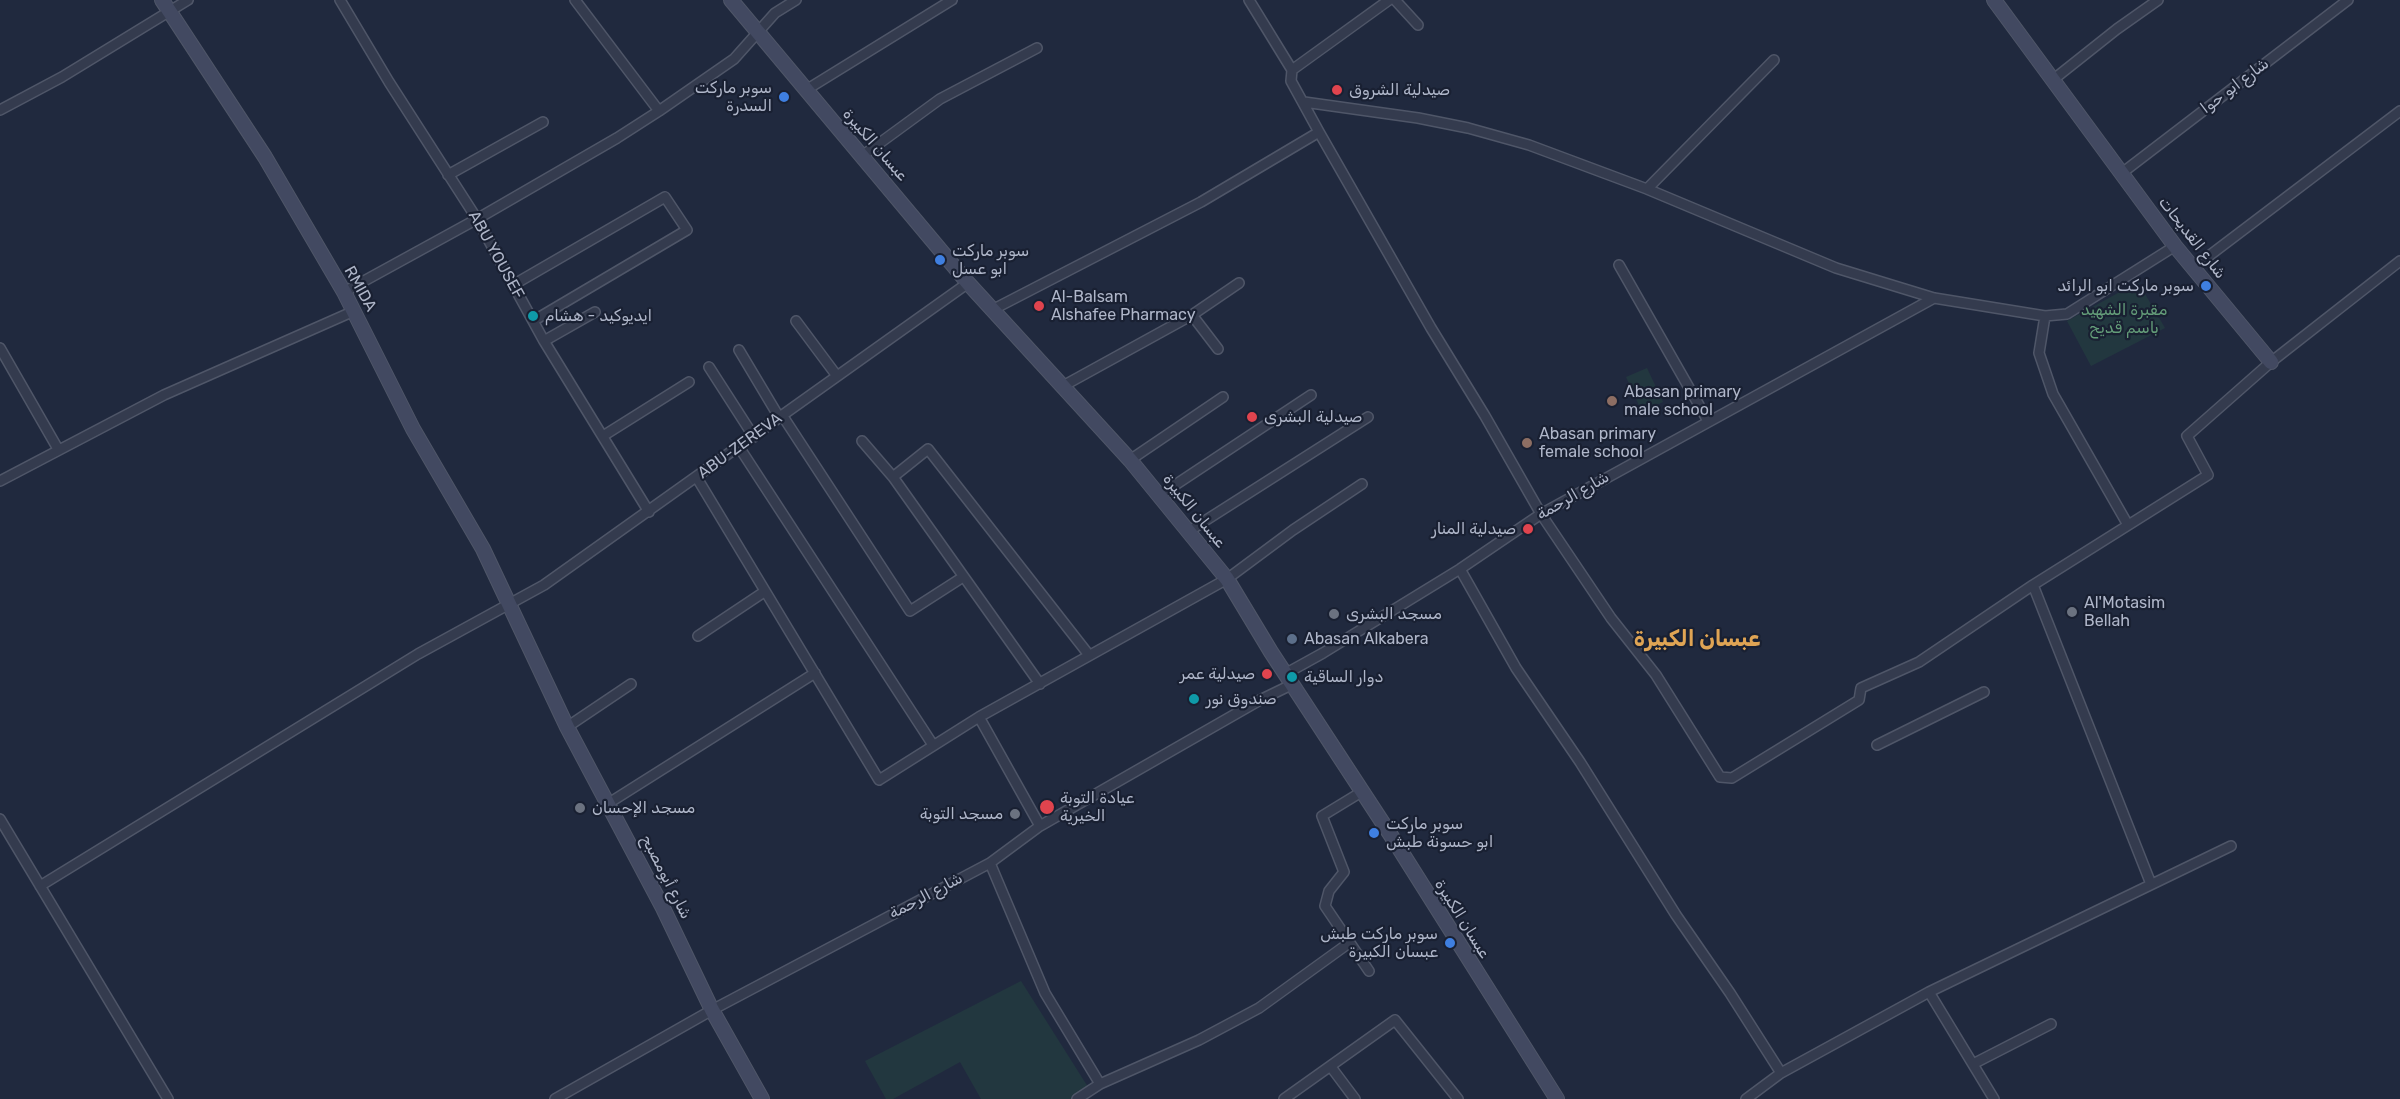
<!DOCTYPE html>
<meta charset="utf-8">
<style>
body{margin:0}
canvas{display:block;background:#20293e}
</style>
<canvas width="2400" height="1099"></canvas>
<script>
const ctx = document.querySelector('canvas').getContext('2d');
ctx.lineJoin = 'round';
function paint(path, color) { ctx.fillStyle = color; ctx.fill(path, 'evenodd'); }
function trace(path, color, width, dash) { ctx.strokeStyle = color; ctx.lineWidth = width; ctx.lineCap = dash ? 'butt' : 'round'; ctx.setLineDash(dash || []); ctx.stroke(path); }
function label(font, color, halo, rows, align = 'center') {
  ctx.font = font + ' Rubik,"Noto Naskh Arabic",sans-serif'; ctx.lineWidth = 4.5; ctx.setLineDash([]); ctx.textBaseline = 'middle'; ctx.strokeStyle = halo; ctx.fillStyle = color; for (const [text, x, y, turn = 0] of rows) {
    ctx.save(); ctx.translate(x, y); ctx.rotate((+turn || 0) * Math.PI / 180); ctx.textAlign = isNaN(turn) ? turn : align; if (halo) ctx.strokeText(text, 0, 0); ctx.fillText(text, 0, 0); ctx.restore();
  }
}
paint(new Path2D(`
 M2138 282 2165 328 2091 366 2067 321Z
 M1647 368 1663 402 1642 412 1626 377Z
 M1021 981 1088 1087 1071 1099H981L960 1062 893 1099H886L865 1061Z`), '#22373f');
const street = new Path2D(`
 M340 0 389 82 477 219 544 341 649 512
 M575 0 659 111
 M1249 0 1292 70 1291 81 1319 132 1431 328 1485 416 1541 514 1611 618 1656 675 1720 777 1732 778 1859 700 1861 688 1919 662 2033 585 2208 475 2187 436 2271 362 2400 261
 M1395 0 1418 25
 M1292 70 1389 0
 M2054 79 2117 29 2158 0
 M806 90 952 0
 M1304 102 1418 118 1468 128 1529 145 1647 189 1836 268 1934 298 2045 316 2067 314 2175 246
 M0 110 62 77 188 0
 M862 156 940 99 1037 48
 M2122 173 2348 0
 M448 175 543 122
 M1647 189 1774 60
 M1619 265 1708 421
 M2193 268 2400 111
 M513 285 665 197 687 230 533 321
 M344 292 477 219 617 138 659 111 734 59 775 13 796 0
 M992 310 1201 202 1319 132
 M1192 315 1218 349
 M2045 316 2039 353 2053 394 2128 525
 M796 321 837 376
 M544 341 595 312
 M0 348 58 449
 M739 350 779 417
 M709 367 754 437
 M1063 386 1192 315 1239 283
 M782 415 910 611 963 577
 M603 436 689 382
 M862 441 893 477 1040 684
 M739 447 933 745
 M1130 460 1223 397
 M893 477 928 449 1089 655
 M697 478 879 780 979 717 1227 579 1293 530 1362 484
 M0 481 164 395 354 311
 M1160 495 1311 395
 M1189 531 1368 417
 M1460 569 1516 668 1580 762 1676 915 1730 993 1781 1073
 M2033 585 2151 884
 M698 636 764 592
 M1285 674 1323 653 1460 569 1541 514 1934 298
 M979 717 1040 826
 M567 727 631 684
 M1877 745 1984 692
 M1363 791 1322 816 1344 872 1329 891 1325 906 1369 971
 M609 803 815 673
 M0 819 168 1099
 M990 863 1045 993 1100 1084
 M40 886 418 654 544 585 968 283
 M1929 992 1994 1099
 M1973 1064 2051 1024
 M1331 1067 1355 1099
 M555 1099 712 1010 990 863 1040 826 1260 700 1293 684
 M1077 1099 1100 1084 1199 1040 1259 1008 1349 943
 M1284 1099 1395 1020 1458 1099
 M1746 1099 1781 1073 1929 992 2231 846`);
const secondary = new Path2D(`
 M162 0 265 157 344 292 413 429 483 549 567 727 663 908 712 1010 762 1099
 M731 0 968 283 1130 460 1227 579 1271 652 1392 837 1557 1099
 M1994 0 2175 246 2271 362`);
trace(street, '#4f5668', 12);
trace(secondary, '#4f5668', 16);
trace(street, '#343b4e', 9);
trace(secondary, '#424961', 14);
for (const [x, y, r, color] of [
 [1337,90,6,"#e0444e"],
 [784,97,6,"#3f7fe0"],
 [940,260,6,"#3f7fe0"],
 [2206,286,6,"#3f7fe0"],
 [1039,306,6,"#e0444e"],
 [533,316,6,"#0f9aa8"],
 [1612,401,6,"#8d6e63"],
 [1252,417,6,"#e0444e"],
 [1527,443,6,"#8d6e63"],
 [1528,529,6,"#e0444e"],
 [2072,612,6,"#6b7280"],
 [1334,614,6,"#6b7280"],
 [1292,639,6,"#5c6f8a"],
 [1267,674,6,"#e0444e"],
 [1292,677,6,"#0f9aa8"],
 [1194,699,6,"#0f9aa8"],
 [1047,807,8,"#e0444e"],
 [580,808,6,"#6b7280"],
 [1015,814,6,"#6b7280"],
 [1374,833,6,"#3f7fe0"],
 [1450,943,6,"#3f7fe0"]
]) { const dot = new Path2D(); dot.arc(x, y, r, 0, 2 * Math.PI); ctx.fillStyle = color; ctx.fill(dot); trace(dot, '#192032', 2); }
label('16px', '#afb6c9', '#192032', [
 ["شارع ابو حوا",2235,86,-37],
 ["عبسان الكبيرة",875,145,49],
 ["شارع القديحات",2192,238,52],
 ["ABU YOUSEF",496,255,61],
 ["RMIDA",360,289,61],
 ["ABU-ZEREVA",740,446,-36],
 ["شارع الرحمة",1573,496,-30],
 ["عبسان الكبيرة",1194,511,51],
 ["شارع أبومصبح",666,877,63],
 ["شارع الرحمة",926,896,-28],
 ["عبسان الكبيرة",1462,919,58]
]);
label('16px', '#afb6c9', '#192032', [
 ["سوبر ماركت",772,88,"right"],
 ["السدرة",772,106,"right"],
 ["صيدلية الشروق",1349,90],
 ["سوبر ماركت",952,251],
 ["ابو عسل",952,269],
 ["سوبر ماركت ابو الرائد",2194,286,"right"],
 ["Al-Balsam",1051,297],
 ["Alshafee Pharmacy",1051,315],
 ["ايديوكيد - هشام",545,316],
 ["Abasan primary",1624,392],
 ["male school",1624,410],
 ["صيدلية البشرى",1264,417],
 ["Abasan primary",1539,434],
 ["female school",1539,452],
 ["صيدلية المنار",1516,529,"right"],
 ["Al'Motasim",2084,603],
 ["Bellah",2084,621],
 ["مسجد البشرى",1346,614],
 ["Abasan Alkabera",1304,639],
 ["صيدلية عمر",1255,674,"right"],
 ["دوار الساقية",1304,677],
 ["صندوق نور",1206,699],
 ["عيادة التوبة",1060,798],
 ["الخيرية",1060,816],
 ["مسجد الإحسان",592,808],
 ["مسجد التوبة",1003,814,"right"],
 ["سوبر ماركت",1386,824],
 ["ابو حسونة طبش",1386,842],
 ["سوبر ماركت طبش",1438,934,"right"],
 ["عبسان الكبيرة",1438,952,"right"]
], 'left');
label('16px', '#649d79', '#192032', [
 ["مقبرة الشهيد",2124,310],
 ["باسم قديح",2124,328]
]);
label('bold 22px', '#dfa454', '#192032', [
 ["عبسان الكبيرة",1697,640]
]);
</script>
